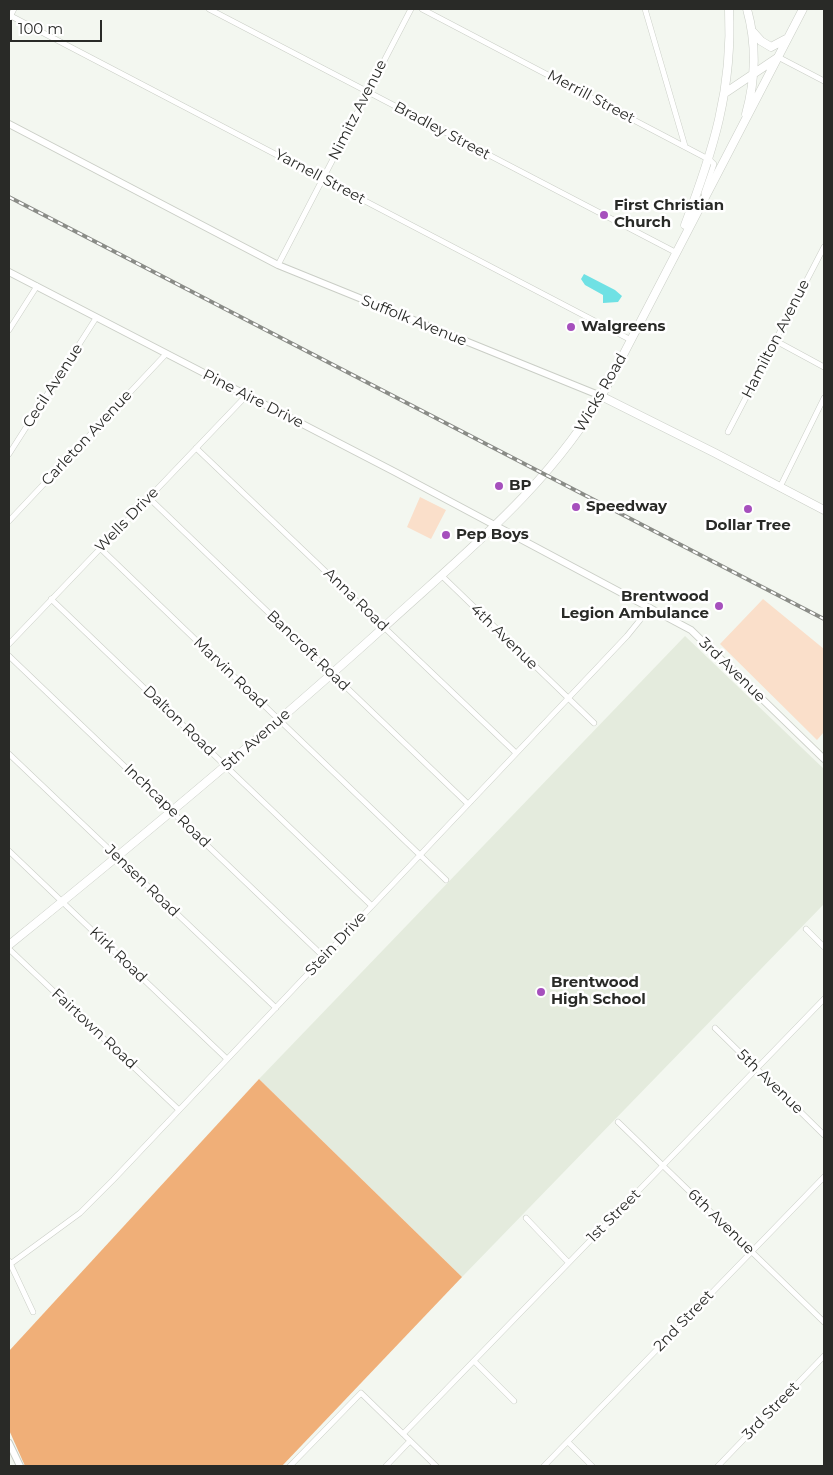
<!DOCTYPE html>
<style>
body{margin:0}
#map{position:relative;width:833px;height:1475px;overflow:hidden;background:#f3f7f0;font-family:Montserrat,sans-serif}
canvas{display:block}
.frame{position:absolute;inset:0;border:10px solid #292a27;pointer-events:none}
.scale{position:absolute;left:10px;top:20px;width:92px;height:22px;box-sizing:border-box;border:2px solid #292a27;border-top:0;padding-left:6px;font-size:15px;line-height:18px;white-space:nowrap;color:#292a27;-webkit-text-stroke:4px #fff;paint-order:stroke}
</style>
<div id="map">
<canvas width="833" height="1475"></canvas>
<div class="frame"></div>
<div class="scale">100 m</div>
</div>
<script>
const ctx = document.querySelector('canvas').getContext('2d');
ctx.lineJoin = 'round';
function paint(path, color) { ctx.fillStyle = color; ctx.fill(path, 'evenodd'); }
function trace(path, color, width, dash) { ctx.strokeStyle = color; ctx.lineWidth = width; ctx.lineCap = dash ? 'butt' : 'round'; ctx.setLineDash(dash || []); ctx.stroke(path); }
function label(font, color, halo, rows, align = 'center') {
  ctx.font = font + ' Montserrat,sans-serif'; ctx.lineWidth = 5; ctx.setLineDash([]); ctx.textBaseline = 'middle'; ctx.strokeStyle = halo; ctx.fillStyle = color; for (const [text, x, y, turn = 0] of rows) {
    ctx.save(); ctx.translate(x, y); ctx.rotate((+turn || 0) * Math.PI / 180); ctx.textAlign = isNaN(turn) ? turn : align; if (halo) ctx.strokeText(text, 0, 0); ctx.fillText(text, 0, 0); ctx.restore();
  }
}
paint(new Path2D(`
 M685 636 824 769V904L462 1277 259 1079Z`), '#e4ebdd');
paint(new Path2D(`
 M420 497 446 510 431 539 407 527Z
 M763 599 824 649V732L817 740 720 644Z`), '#fadfca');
paint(new Path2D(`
 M259 1079 462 1277 282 1466H25L9 1430V1351Z`), '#f0af78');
paint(new Path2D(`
 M584 274 615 290 622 296 618 302 603 303V295L585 285 581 279Z`), '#6fe1e4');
const minor = new Path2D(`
 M209 9 675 252
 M422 9 710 160 714 164 704 193
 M645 9 685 146
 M9 15 631 340
 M9 19 14 9
 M778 57 824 81
 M278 265 411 9
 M9 330 37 286
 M776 341 824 367
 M728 432 824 247
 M196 448 516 753
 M9 454 96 318
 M780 487 824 398
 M149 498 468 804
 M9 521 166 354
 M100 548 446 880
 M441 575 594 723
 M51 599 372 906
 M9 644 246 396
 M9 656 324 957
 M9 754 276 1008
 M9 851 227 1059
 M806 929 824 947
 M9 949 179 1110
 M715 1028 824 1135
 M618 1122 824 1322
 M526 1218 568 1262
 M9 1261 33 1312
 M9 1265 80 1213 113 1180 627 636 640 620 648 607
 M474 1361 514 1401
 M403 1434 824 999
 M568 1442 592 1466
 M290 1466 361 1393 436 1466
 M386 1466 410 1441
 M544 1466 824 1177
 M718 1466 824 1356`);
const tertiary = new Path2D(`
 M9 124 278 265 601 396
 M9 272 395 472 691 630 824 759
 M9 1443 20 1466`);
const secondary = new Path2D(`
 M753 32 761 41 771 47 786 39
 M725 93 777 58
 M746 114C756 78 757 45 747 9
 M685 225C713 151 733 89 729 9
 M601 396 715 453 824 510
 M9 945C136 842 263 737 384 627 466 552 552 484 607 386L803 9`);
trace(minor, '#cacec6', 6);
trace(tertiary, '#cacec6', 8);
trace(secondary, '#cacec6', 9);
trace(minor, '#fff', 5);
trace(tertiary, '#fff', 6);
trace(secondary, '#fff', 8);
const rail = new Path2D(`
 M9 197 824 619`);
trace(rail, '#8a8c87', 4);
trace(rail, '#fff', 2, [5.5]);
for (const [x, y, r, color] of [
 [604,215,5,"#a650bd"],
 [571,327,5,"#a650bd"],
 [499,486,5,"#a650bd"],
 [576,507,5,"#a650bd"],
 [748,509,5,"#a650bd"],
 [446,535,5,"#a650bd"],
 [719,606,5,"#a650bd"],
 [541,992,5,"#a650bd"]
]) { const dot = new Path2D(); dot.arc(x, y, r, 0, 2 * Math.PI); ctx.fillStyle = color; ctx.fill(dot); trace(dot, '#fff', 2); }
label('15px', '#292a27', '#fff', [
 ["Merrill Street",591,97,28],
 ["Nimitz Avenue",358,110,-63],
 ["Bradley Street",442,131,28],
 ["Yarnell Street",320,177,28],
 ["Suffolk Avenue",414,321,22],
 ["Hamilton Avenue",776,339,-63],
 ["Cecil Avenue",53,386,-57],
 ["Wicks Road",601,393,-60],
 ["Pine Aire Drive",253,399,27],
 ["Carleton Avenue",87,438,-47],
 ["Wells Drive",127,520,-46],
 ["Anna Road",356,600,44],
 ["4th Avenue",504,637,44],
 ["Bancroft Road",308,651,44],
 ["3rd Avenue",732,670,44],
 ["Marvin Road",230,673,44],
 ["Dalton Road",179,721,44],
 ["5th Avenue",256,740,-41],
 ["Inchcape Road",167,806,44],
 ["Jensen Road",142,881,44],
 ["Stein Drive",336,944,-47],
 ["Kirk Road",118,955,44],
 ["Fairtown Road",94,1029,43],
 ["5th Avenue",770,1082,44],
 ["1st Street",614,1216,-45],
 ["6th Avenue",721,1222,44],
 ["2nd Street",684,1321,-46],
 ["3rd Street",771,1411,-46]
]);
label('bold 15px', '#292a27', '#fff', [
 ["First Christian",614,206],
 ["Church",614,223],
 ["Walgreens",581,327],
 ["BP",509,486],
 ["Speedway",586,507],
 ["Dollar Tree",748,526,"center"],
 ["Pep Boys",456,535],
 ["Brentwood",709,597,"right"],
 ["Legion Ambulance",709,614,"right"],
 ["Brentwood",551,983],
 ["High School",551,1000]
], 'left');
</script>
